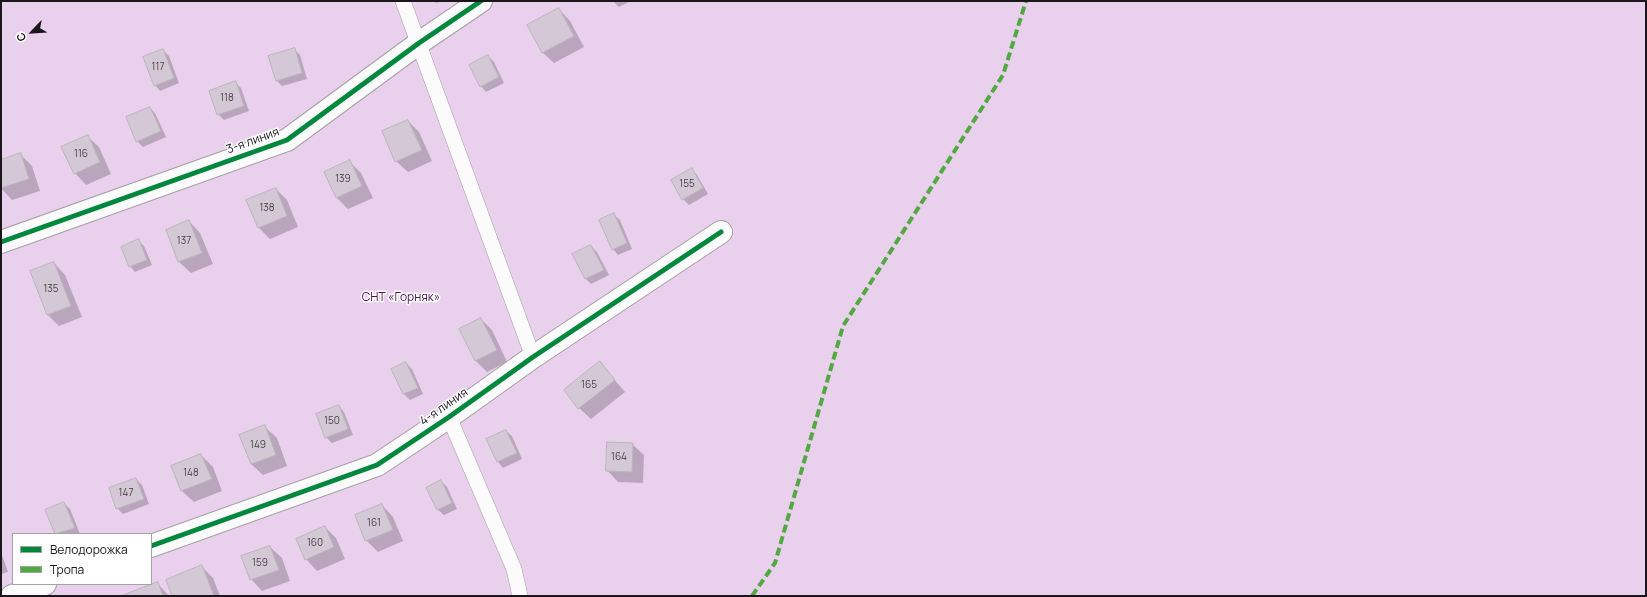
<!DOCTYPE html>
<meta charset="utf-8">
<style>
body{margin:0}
#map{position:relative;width:1647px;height:597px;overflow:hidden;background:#e9e3e9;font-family:Manrope,sans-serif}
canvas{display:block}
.frame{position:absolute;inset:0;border:2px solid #1a161a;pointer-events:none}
.legend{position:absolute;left:12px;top:533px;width:140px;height:52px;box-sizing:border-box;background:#fff;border:1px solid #a3a2a3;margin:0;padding:5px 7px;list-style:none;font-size:12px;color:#1a161a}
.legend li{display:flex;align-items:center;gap:8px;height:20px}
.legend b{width:20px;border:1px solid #a3a2a3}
.north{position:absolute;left:12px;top:12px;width:40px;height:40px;-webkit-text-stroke:3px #fff;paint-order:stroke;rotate:245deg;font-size:11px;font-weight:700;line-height:16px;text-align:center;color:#1a161a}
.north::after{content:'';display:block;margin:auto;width:14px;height:18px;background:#1a161a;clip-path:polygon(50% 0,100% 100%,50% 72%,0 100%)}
</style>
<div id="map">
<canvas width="1647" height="597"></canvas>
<div class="frame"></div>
<ul class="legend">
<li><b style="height:5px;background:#00873e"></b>Велодорожка</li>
<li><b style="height:5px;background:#52a942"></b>Тропа</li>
</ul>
<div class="north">С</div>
</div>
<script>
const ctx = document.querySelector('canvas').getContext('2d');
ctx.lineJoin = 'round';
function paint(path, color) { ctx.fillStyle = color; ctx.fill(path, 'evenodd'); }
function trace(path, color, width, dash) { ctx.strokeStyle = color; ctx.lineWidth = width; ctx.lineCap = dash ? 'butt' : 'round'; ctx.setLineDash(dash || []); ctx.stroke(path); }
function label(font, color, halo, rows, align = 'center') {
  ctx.font = font + ' Manrope,sans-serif'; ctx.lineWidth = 3; ctx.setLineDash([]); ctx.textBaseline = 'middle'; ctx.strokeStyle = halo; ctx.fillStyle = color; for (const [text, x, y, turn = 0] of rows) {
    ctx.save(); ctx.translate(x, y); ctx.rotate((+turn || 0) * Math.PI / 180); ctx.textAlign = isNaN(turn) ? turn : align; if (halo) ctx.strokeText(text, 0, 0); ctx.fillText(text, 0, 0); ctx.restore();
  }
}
paint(new Path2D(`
 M1 1H1646V596H1ZM13 534H151V584H13Z`), '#e9d0ec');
paint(new Path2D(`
 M433 1H442L436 3Z
 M613 1H631L619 7Z
 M559 9 570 21 584 47 554 63 542 52Z
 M294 49 300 55 307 79 282 86 277 81Z
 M163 50 169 56 179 83 160 91 155 85Z
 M488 56 494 62 504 83 486 92 481 86Z
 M236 83 241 88 249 111 224 120 218 114Z
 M150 108 155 113 166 137 143 147 137 141 127 117Z
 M408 121 419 132 432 161 408 172 396 161Z
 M87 136 99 147 111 174 86 185 75 173Z
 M21 155 32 166 40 191 12 200 1 188V161Z
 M349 161 361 173 373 198 348 209 337 198 325 173Z
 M692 169 697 175 708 194 689 205 683 199 672 180Z
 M276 189 287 200 298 227 270 239 258 227Z
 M614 215 620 220 632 249 618 255 613 249Z
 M189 221 200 233 213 264 191 273 179 262 167 230Z
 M139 241 144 246 152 265 135 272 130 266Z
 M591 246 597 252 609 275 591 284 586 279 574 255Z
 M54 263 65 275 82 317 59 326 48 315 31 272Z
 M481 319 492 330 507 362 487 372 475 360Z
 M406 363 412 369 423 394 410 400 404 394 393 370Z
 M600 363 625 392 591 419 579 408Z
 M339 406 344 412 353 435 332 443 326 437Z
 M265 427 277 438 287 466 263 475 251 464Z
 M506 431 512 436 522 459 503 468 498 462 487 440Z
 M632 444 644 455 643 483 618 482 607 470Z
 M201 455 213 467 222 491 194 502 182 491 173 466Z
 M136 479 142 485 149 504 123 514 117 508Z
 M441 481 447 487 457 509 444 515 438 510 427 488Z
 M64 503 70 509 80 534H56L46 510Z
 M382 505 393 517 403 541 378 552 366 540Z
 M325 527 336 538 345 559 317 571 306 559Z
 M270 547 282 558 290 581 262 591 251 579Z
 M1 552 8 572 1 574Z
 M202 567 213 578 220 596H173Z
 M157 583 169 596H124Z`), '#0003');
const building = new Path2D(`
 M559 8 574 36 542 53 527 25Z
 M295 48 302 73 276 81 268 56Z
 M163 49 174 78 154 86 143 57Z
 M488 55 499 77 480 87 469 65Z
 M236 81 244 106 217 115 209 91Z
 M150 107 161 131 136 142 126 117Z
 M408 120 422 150 395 162 382 131Z
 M88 135 100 162 74 174 61 147Z
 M21 153 29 179 1 188V160Z
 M350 160 362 186 336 198 324 172Z
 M692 168 703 188 682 200 671 180Z
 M276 188 287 216 258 228 246 200Z
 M614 213 627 243 612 250 599 220Z
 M189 220 202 253 178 262 166 230Z
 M139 239 147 260 129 267 121 247Z
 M591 245 604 270 585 279 572 254Z
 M54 262 71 306 47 315 30 271Z
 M481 318 497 350 475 361 459 329Z
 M600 361 615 380 578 409 564 390Z
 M406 362 418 388 403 394 391 369Z
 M339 405 348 429 325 438 316 414Z
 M265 425 276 455 251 464 239 435Z
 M506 430 517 453 497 462 486 439Z
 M607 442 633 443 632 472 606 471Z
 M201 454 212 479 181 491 171 466Z
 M136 478 144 499 116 509 109 488Z
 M441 480 452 503 437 510 426 488Z
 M64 502 75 528 55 534 45 510Z
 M382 504 393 530 365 541 355 515Z
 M325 526 334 547 305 560 296 539Z
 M270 546 279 570 250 580 241 556Z
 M202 565 214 596H172L166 580Z
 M158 582 163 596H121Z`);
paint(building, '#d5c8d6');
trace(building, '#bab6ba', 1);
const lane = new Path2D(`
 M403 1 533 357
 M449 417 514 569 520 596`);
const street = new Path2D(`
 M1 242 287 140 419 43 481 1
 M151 546 377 465 449 417 533 357 721 232
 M12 596 45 584`);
trace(lane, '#a5a0a5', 16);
trace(street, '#a5a0a5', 24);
trace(lane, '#fcfbfc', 15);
trace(street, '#fcfbfc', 22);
trace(new Path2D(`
 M752 596 775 563 843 326 1003 75 1026 1`), '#52a942', 4, [8, 4]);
trace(new Path2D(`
 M1 242 287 140 419 43 481 1
 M151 546 377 465 449 417 533 357 721 232`), '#00873e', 5);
label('10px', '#494249', null, [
 ["117",158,67],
 ["118",227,98],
 ["116",81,154],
 ["139",343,179],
 ["155",687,184],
 ["138",267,208],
 ["137",184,241],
 ["135",51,289],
 ["165",589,385],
 ["150",332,421],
 ["149",258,445],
 ["164",619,457],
 ["148",191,473],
 ["147",126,493],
 ["161",374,523],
 ["160",315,543],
 ["159",260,563]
]);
label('12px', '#1a161a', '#fff', [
 ["3-я линия",253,141,-20],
 ["4-я линия",444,407,-35]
]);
label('12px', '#501359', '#fff', [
 ["СНТ «Горняк»",401,298]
]);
</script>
